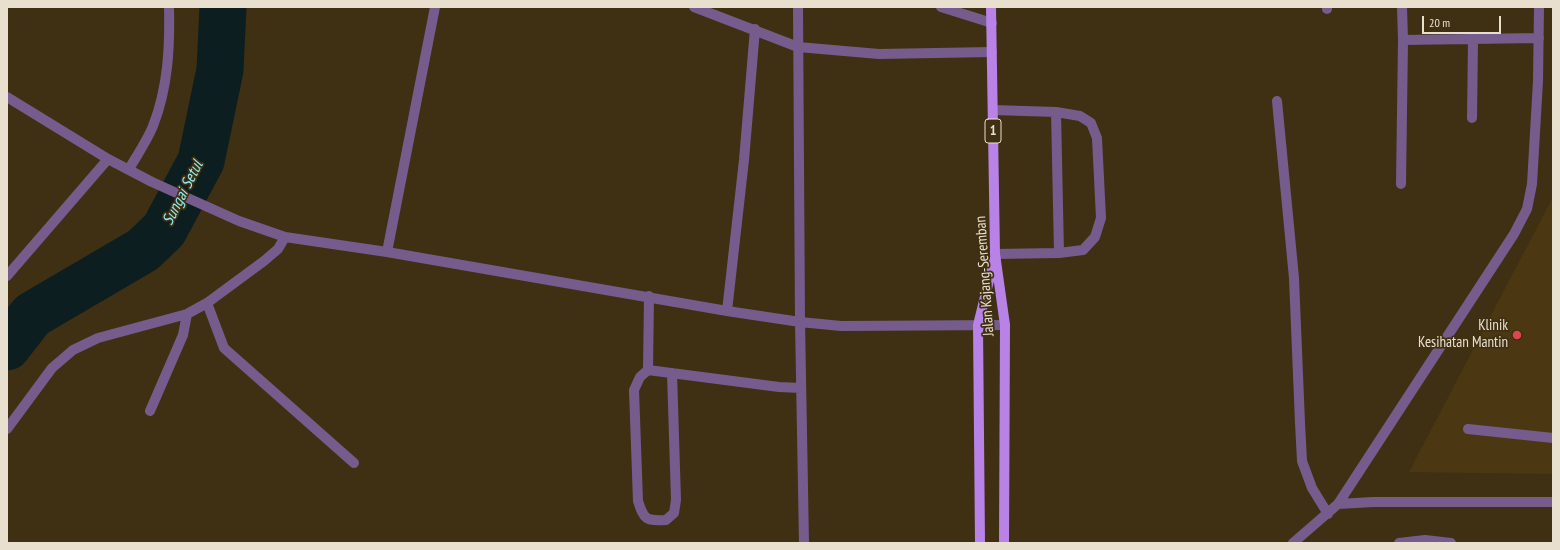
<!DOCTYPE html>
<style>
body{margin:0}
#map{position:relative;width:1560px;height:550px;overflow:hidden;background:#3f3013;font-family:"PT Sans Narrow",sans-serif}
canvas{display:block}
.frame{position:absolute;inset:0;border:8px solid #e8dfce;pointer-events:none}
.scale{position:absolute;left:1422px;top:16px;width:79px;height:18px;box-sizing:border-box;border:2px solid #e8dfce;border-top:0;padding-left:5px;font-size:12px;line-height:14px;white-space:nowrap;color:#e8dfce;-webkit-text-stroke:3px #3f3013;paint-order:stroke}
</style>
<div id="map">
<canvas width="1560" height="550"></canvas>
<div class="frame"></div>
<div class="scale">20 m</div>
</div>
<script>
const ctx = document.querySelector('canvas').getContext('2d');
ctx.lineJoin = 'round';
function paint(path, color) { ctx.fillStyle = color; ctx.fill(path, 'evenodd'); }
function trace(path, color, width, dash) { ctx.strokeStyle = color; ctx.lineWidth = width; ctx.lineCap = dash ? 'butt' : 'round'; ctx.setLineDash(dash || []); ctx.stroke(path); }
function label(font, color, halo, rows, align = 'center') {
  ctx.font = font + ' "PT Sans Narrow",sans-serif'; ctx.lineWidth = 3.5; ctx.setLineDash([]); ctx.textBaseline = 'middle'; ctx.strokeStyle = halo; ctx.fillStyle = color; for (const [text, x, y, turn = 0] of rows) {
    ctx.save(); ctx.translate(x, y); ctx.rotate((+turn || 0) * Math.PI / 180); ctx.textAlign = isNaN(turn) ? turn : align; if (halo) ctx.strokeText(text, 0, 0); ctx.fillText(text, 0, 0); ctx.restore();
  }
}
paint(new Path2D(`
 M1553 197V474L1409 472Z`), '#4b3813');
trace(new Path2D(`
 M7 347 32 315 143 250 164 230 201 161 220 70 223 7`), '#0c1e20', 47);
trace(new Path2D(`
 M694 7 798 47 879 54 992 52
 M798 7 800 322 804 543
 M941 7 992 23
 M1327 7V9
 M1402 7 1403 40
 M7 97 108 159 152 182 239 221 285 237 387 252 727 311 800 322 841 326 1005 325
 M1277 101 1294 278 1300 423 1302 461 1312 488 1328 514
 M993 110 1056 112 1080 116 1091 123 1097 138 1101 218 1095 237 1083 250 1059 253 995 254
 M1056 112 1059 253
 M1472 118 1473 40
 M129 169C137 155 147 141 153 126 168 88 170 47 169 7
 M1401 184 1403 40 1539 38
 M387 252 435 7
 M7 276 108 159
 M649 296 648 370 640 377 634 390 638 501C644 520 646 521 666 520L674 513 676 500 672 373
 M207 303 224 348 354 463
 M727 311 744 160 755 29
 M648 370 779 387 801 388
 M150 411 183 335 187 314
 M7 429 52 368 73 350 98 338 187 314 207 303 264 261 278 249 285 237
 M1468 429 1553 438
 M1338 504 1514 234 1527 209 1532 184 1538 81 1539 7
 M1293 543 1338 504 1373 502H1553
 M1399 543 1425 540 1451 543`), '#765c8d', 10);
trace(new Path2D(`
 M991 7 995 254 1005 325 1004 543
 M980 543 978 325 994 260`), '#b982e6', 10);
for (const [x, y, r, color] of [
 [1517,335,5,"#e0444e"]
]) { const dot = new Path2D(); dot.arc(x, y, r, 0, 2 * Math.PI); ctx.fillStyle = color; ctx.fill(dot); trace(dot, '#3f3013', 1.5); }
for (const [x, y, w] of [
 [993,131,16]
]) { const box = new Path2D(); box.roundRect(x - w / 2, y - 12, w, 24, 3); ctx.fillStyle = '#3f3013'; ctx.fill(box); trace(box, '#e8dfce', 1); }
label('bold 14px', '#e8dfce', null, [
 ["1",993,131]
]);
label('15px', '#e8dfce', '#3f3013', [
 ["Jalan Kajang-Seremban",985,276,-94]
]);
label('15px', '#e8dfce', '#3f3013', [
 ["Klinik",1508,326],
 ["Kesihatan Mantin",1508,343]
], 'right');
label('italic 16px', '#92eef7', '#3f3013', [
 ["Sungai Setul",183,193,-63]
]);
</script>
